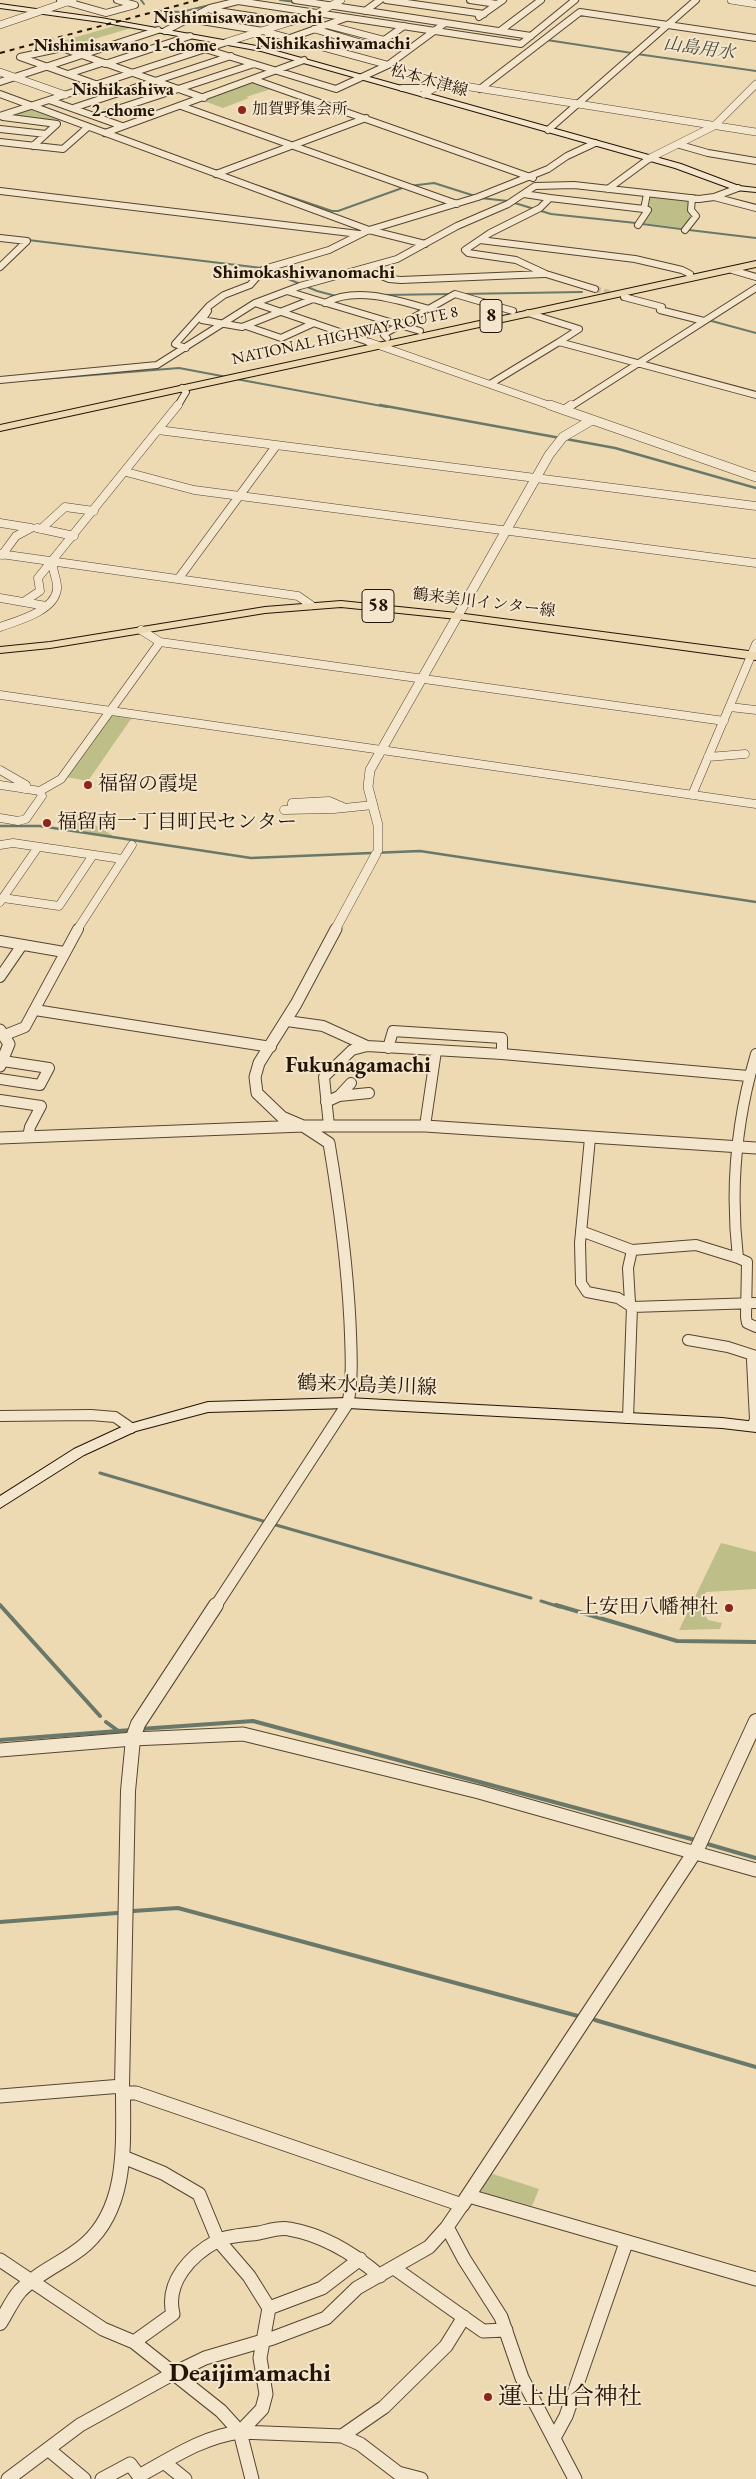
<!DOCTYPE html>
<meta charset="utf-8">
<style>
body{margin:0}
canvas{display:block;background:#edd9b2}
</style>
<canvas width="756" height="2479"></canvas>
<script>
const ctx = document.querySelector('canvas').getContext('2d');
ctx.lineJoin = 'round';
function paint(path, color) { ctx.fillStyle = color; ctx.fill(path, 'evenodd'); }
function trace(path, color, width, dash) { ctx.strokeStyle = color; ctx.lineWidth = width; ctx.lineCap = dash ? 'butt' : 'round'; ctx.setLineDash(dash || []); ctx.stroke(path); }
function label(font, color, halo, rows, align = 'center') {
  ctx.font = font + ' "EB Garamond","Noto Serif JP",serif'; ctx.lineWidth = 4; ctx.setLineDash([]); ctx.textBaseline = 'middle'; ctx.strokeStyle = halo; ctx.fillStyle = color; for (const [text, x, y, turn = 0] of rows) {
    ctx.save(); ctx.translate(x, y); ctx.rotate((+turn || 0) * Math.PI / 180); ctx.textAlign = isNaN(turn) ? turn : align; if (halo) ctx.strokeText(text, 0, 0); ctx.fillText(text, 0, 0); ctx.restore();
  }
}
paint(new Path2D(`
 M118 25 131 28 71 46 59 42Z
 M255 81 274 88 246 97 249 98 223 108 201 100Z
 M33 109 61 119 55 122 5 116Z
 M650 196 690 200 693 215 684 228 642 223 649 208Z
 M113 713 133 716 88 781 66 777Z
 M75 813 112 835V836L59 828 65 815Z
 M721 1543 756 1552V1589L706 1592 698 1604 708 1620 722 1623 720 1629 679 1630Z
 M490 2173 539 2189 532 2206 481 2192Z`), '#bebe88');
trace(new Path2D(`
 M141 0 144 4
 M280 0 296 2
 M160 11 181 12 210 5
 M547 40 632 53
 M637 54 756 71
 M255 185 332 211H338L405 187
 M409 186 434 183 475 196
 M480 198 508 201 551 214 636 223
 M642 224 681 229
 M689 230 756 238
 M28 240 262 268 317 291 336 296
 M460 294 582 292
 M383 295 451 294
 M708 320 756 333
 M236 379 387 407
 M30 380 179 368 227 377`), '#6a7869', 2);
trace(new Path2D(`
 M380 405 615 448 756 488
 M0 826H40L251 858 420 851 756 902`), '#6a7869', 2.5);
trace(new Path2D(`
 M100 1473 263 1521
 M276 1525 531 1598
 M541 1601 560 1607
 M0 1605 2 1607`), '#6a7869', 3);
trace(new Path2D(`
 M0 1605 100 1716
 M556 1605 677 1641 756 1642
 M106 1722 117 1730
 M140 1729 253 1721 695 1840
 M0 1740 131 1730
 M704 1843 756 1858
 M133 1911 178 1908 578 2016
 M0 1922 117 1913
 M595 2020 756 2067`), '#6a7869', 4);
trace(new Path2D(`
 M595 289 621 296`), '#cfbb98', 6, [6, 3]);
const minorFar3 = new Path2D(`
 M60 0 106 13 135 5 117 0
 M295 0 531 36
 M386 0 484 14
 M470 0 497 4
 M211 10 290 22
 M365 11 380 0
 M479 17 503 0
 M189 19 263 31 388 65
 M327 25 384 40
 M314 29 375 47
 M165 31 210 8 238 1 521 44 575 0
 M500 31 541 0
 M290 38 346 18
 M380 43 404 26
 M205 49 336 89 388 65 445 23
 M105 64 190 36
 M68 74 102 63
 M255 80 533 178
 M0 82 158 30
 M98 85 20 57 62 48 204 98
 M402 88H431
 M480 89 580 12 756 38
 M0 94 369 230 425 244
 M49 100 122 126
 M181 106 457 204
 M73 108 231 56
 M0 116 227 42
 M96 116 254 64
 M3 117 57 124 33 146
 M0 129 46 134
 M548 130 696 0
 M105 133 304 60
 M0 142 63 149 88 127
 M680 145 708 153 756 161
 M216 174 366 118
 M608 189 650 158
 M0 191 359 234
 M524 194 550 198 540 208 490 233 465 250 468 253 516 260 546 274 595 289
 M714 197 756 208
 M550 198 644 209 647 194
 M638 225 648 210 644 209
 M685 230 696 216 691 210 692 198
 M0 238 27 241 0 267
 M480 240 635 259 682 270 690 274
 M364 269 389 279 401 280 544 274
 M732 270 756 277
 M624 297 662 307 660 310 704 321
 M313 299 420 331
 M255 303 369 342
 M325 303C356 286 397 300 429 309
 M208 311 202 320 242 327 313 299 287 291
 M528 313 579 329 559 342
 M246 326 281 338 314 323
 M387 338 384 335 386 333 455 294 513 311
 M186 348 175 344 209 306 224 295 250 285 264 269 329 250 369 230 478 197 548 169 567 156 595 143
 M0 380 157 365 255 303 300 286 397 259 457 226 508 204 535 186 574 185 699 199 714 197 738 188
 M490 384 559 342 756 395
 M177 407 186 392 182 388
 M570 407 756 288`);
const minorFar2 = new Path2D(`
 M564 410 571 405
 M158 430 756 506
 M126 472 194 490 756 563
 M0 523 31 528 16 536 2 555
 M37 528 74 536
 M41 529 65 507 94 511
 M0 554 298 596 311 605
 M179 578 276 446
 M0 598 46 606
 M25 601 40 591 38 578 178 405
 M0 627C17 621 55 611 57 589 58 580 52 572 53 562
 M141 630 160 642 724 721
 M0 695 756 804
 M730 707 756 710
 M708 757 745 754
 M0 770 26 785 25 789
 M0 785 40 791 61 779 160 642
 M692 795 756 644
 M284 810 334 809 373 805
 M291 810 292 803 329 801 343 807
 M0 818 18 821 26 819 42 796 40 791
 M0 845 13 843 122 859
 M3 898 59 906 93 855
 M0 902 38 847
 M77 930 132 845`);
const minorFar1 = new Path2D(`
 M0 941 64 952
 M0 977 22 945
 M35 1010 271 1047
 M287 1021 323 1026 367 1046 502 1054 748 1076
 M5 1035 25 1027 78 929
 M388 1048 393 1031 502 1038V1054
 M756 1054C736 1121 730 1189 738 1258L747 1262 746 1317 747 1323 756 1327
 M0 1079 40 1085 49 1068 3 1061
 M339 1096 351 1083
 M0 1100 41 1106 30 1127 28 1137
 M326 1102 339 1096 369 1093
 M329 1126 324 1077 352 1050 367 1046
 M425 1126 436 1051
 M590 1138 580 1243 581 1283 587 1292 618 1298 632 1307 756 1303
 M581 1231 632 1250 696 1245 738 1258
 M630 1303 628 1268 632 1250
 M688 1340 728 1347 756 1356
 M0 1416 91 1415 115 1417 131 1428
 M628 1418 632 1307
 M752 1426 755 1420 752 1360 756 1356`);
const minor = new Path2D(`
 M0 1750 133 1739 243 1734 479 1792 756 1870
 M0 2096 122 2086 123 2093H136L462 2205 447 2227 429 2247 357 2288 326 2318 273 2338 205 2358 174 2373 80 2425 8 2479
 M123 2157 163 2173 199 2194 218 2240 249 2276 269 2308 260 2358 266 2394 262 2409 240 2432
 M469 2196 756 2279
 M447 2227 464 2259 501 2317 522 2378 575 2479
 M0 2260 103 2329 134 2342 221 2411 240 2432 252 2479
 M394 2268 483 2331 506 2330
 M269 2308 322 2288 360 2259
 M134 2342 173 2314C165 2282 191 2255 217 2241 228 2235 246 2235 259 2233 268 2231 280 2227 289 2229 324 2235 353 2253 380 2276
 M342 2436 384 2407 446 2346 464 2317
 M554 2438 566 2416 626 2243
 M48 2449 84 2479
 M165 2463 185 2479
 M102 2479 130 2464 139 2476C172 2458 202 2437 240 2432L342 2436 360 2444 398 2473 421 2479`);
const tertiaryFar3 = new Path2D(`
 M731 0 756 4
 M0 25 73 0
 M227 42 318 13 341 0
 M0 72 65 95
 M424 94 436 87 464 86 756 132
 M650 158 714 126 756 84
 M369 342 554 407`);
const tertiaryFar2 = new Path2D(`
 M550 405 756 477
 M378 850V825L368 787 370 770 549 455 563 437 592 420
 M335 930 376 854`);
const tertiaryFar1 = new Path2D(`
 M0 1030 9 1044 0 1066
 M0 1138 303 1126H425L756 1148
 M215 1607 348 1403C353 1376 351 1350 350 1322 347 1262 339 1202 329 1143L303 1126 282 1117 257 1093 255 1077 259 1063 296 1004 336 929`);
const tertiary = new Path2D(`
 M134 1735 138 1724 216 1605
 M122 2086 128 1791 133 1739
 M462 2205 698 1847 756 1721
 M0 2323C7 2312 12 2300 20 2291 39 2271 66 2262 86 2244 128 2206 123 2145 123 2093`);
const secondary = new Path2D(`
 M0 4 101 18 262 47 681 164 739 186 756 188V192L735 190 675 168 261 51 101 22 0 8Z
 M348 1398 722 1418 756 1422V1432L722 1428 348 1408 208 1412 136 1431 84 1455 0 1508V1496L74 1449 126 1425 208 1402Z`);
const primary = new Path2D(`
 M341 601 457 613 756 652V660L457 619 341 607 265 613 50 648 0 653V647L50 642 265 607Z`);
const trunk = new Path2D(`
 M756 261V267L0 431V425Z`);
trace(minorFar3, '#564530', 8);
trace(minorFar2, '#564530', 9);
trace(minorFar1, '#564530', 12);
trace(minor, '#564530', 15);
trace(tertiaryFar3, '#564530', 8);
trace(tertiaryFar2, '#564530', 10);
trace(tertiaryFar1, '#564530', 13);
trace(tertiary, '#564530', 16);
trace(secondary, '#241405', 2);
trace(primary, '#241405', 2);
trace(trunk, '#241405', 2);
trace(minorFar3, '#f3e6cd', 6);
trace(minorFar2, '#f3e6cd', 8);
trace(minorFar1, '#f3e6cd', 10);
trace(minor, '#f3e6cd', 13);
trace(tertiaryFar3, '#f3e6cd', 7);
trace(tertiaryFar2, '#f3e6cd', 9);
trace(tertiaryFar1, '#f3e6cd', 11);
trace(tertiary, '#f3e6cd', 14);
paint(secondary, '#f3e6cd');
paint(primary, '#edd9b2');
paint(trunk, '#edd9b2');
trace(new Path2D(`
 M0 53 198 0`), '#241405', 2, [5, 5]);
for (const [x, y, r, color] of [
 [242,110,5,"#8f2418"],
 [88,785,5,"#8f2418"],
 [47,823,5,"#8f2418"],
 [729,1608,5,"#8f2418"],
 [488,2397,5,"#8f2418"]
]) { const dot = new Path2D(); dot.arc(x, y, r, 0, 2 * Math.PI); ctx.fillStyle = color; ctx.fill(dot); trace(dot, '#f3e6cd', 2); }
label('16px', '#241405', '#f3e6cd', [
 ["松本木津線",429,81,16],
 ["NATIONAL HIGHWAY ROUTE 8",345,336,-12],
 ["鶴来美川インター線",484,603,7]
]);
label('16px', '#241405', '#f3e6cd', [
 ["加賀野集会所",252,110]
], 'left');
label('bold 18px', '#241405', '#f3e6cd', [
 ["Nishimisawano 1-chome",125,46],
 ["Nishikashiwa",123,90],
 ["2-chome",123,111]
]);
label('italic 18px', '#4d4e3f', '#f3e6cd', [
 ["山島用水",699,49,8]
]);
label('bold 19px', '#241405', '#f3e6cd', [
 ["Nishimisawanomachi",238,18],
 ["Nishikashiwamachi",333,44],
 ["Shimokashiwanomachi",304,273]
]);
for (const [x, y, w] of [
 [491,316,22],
 [378,606,32]
]) { const box = new Path2D(); box.roundRect(x - w / 2, y - 16.5, w, 33, 4); ctx.fillStyle = '#f3e6cd'; ctx.fill(box); trace(box, '#241405', 1); }
label('bold 19px', '#241405', null, [
 ["8",491,316],
 ["58",378,606]
]);
label('20px', '#241405', '#f3e6cd', [
 ["福留の霞堤",98,785],
 ["福留南一丁目町民センター",57,823],
 ["上安田八幡神社",719,1608,"right"]
], 'left');
label('20px', '#241405', '#f3e6cd', [
 ["鶴来水島美川線",367,1386,2]
]);
label('bold 22px', '#241405', '#f3e6cd', [
 ["Fukunagamachi",358,1066]
]);
label('24px', '#241405', '#f3e6cd', [
 ["運上出合神社",498,2397]
], 'left');
label('bold 26px', '#241405', '#f3e6cd', [
 ["Deaijimamachi",250,2374]
]);
</script>
